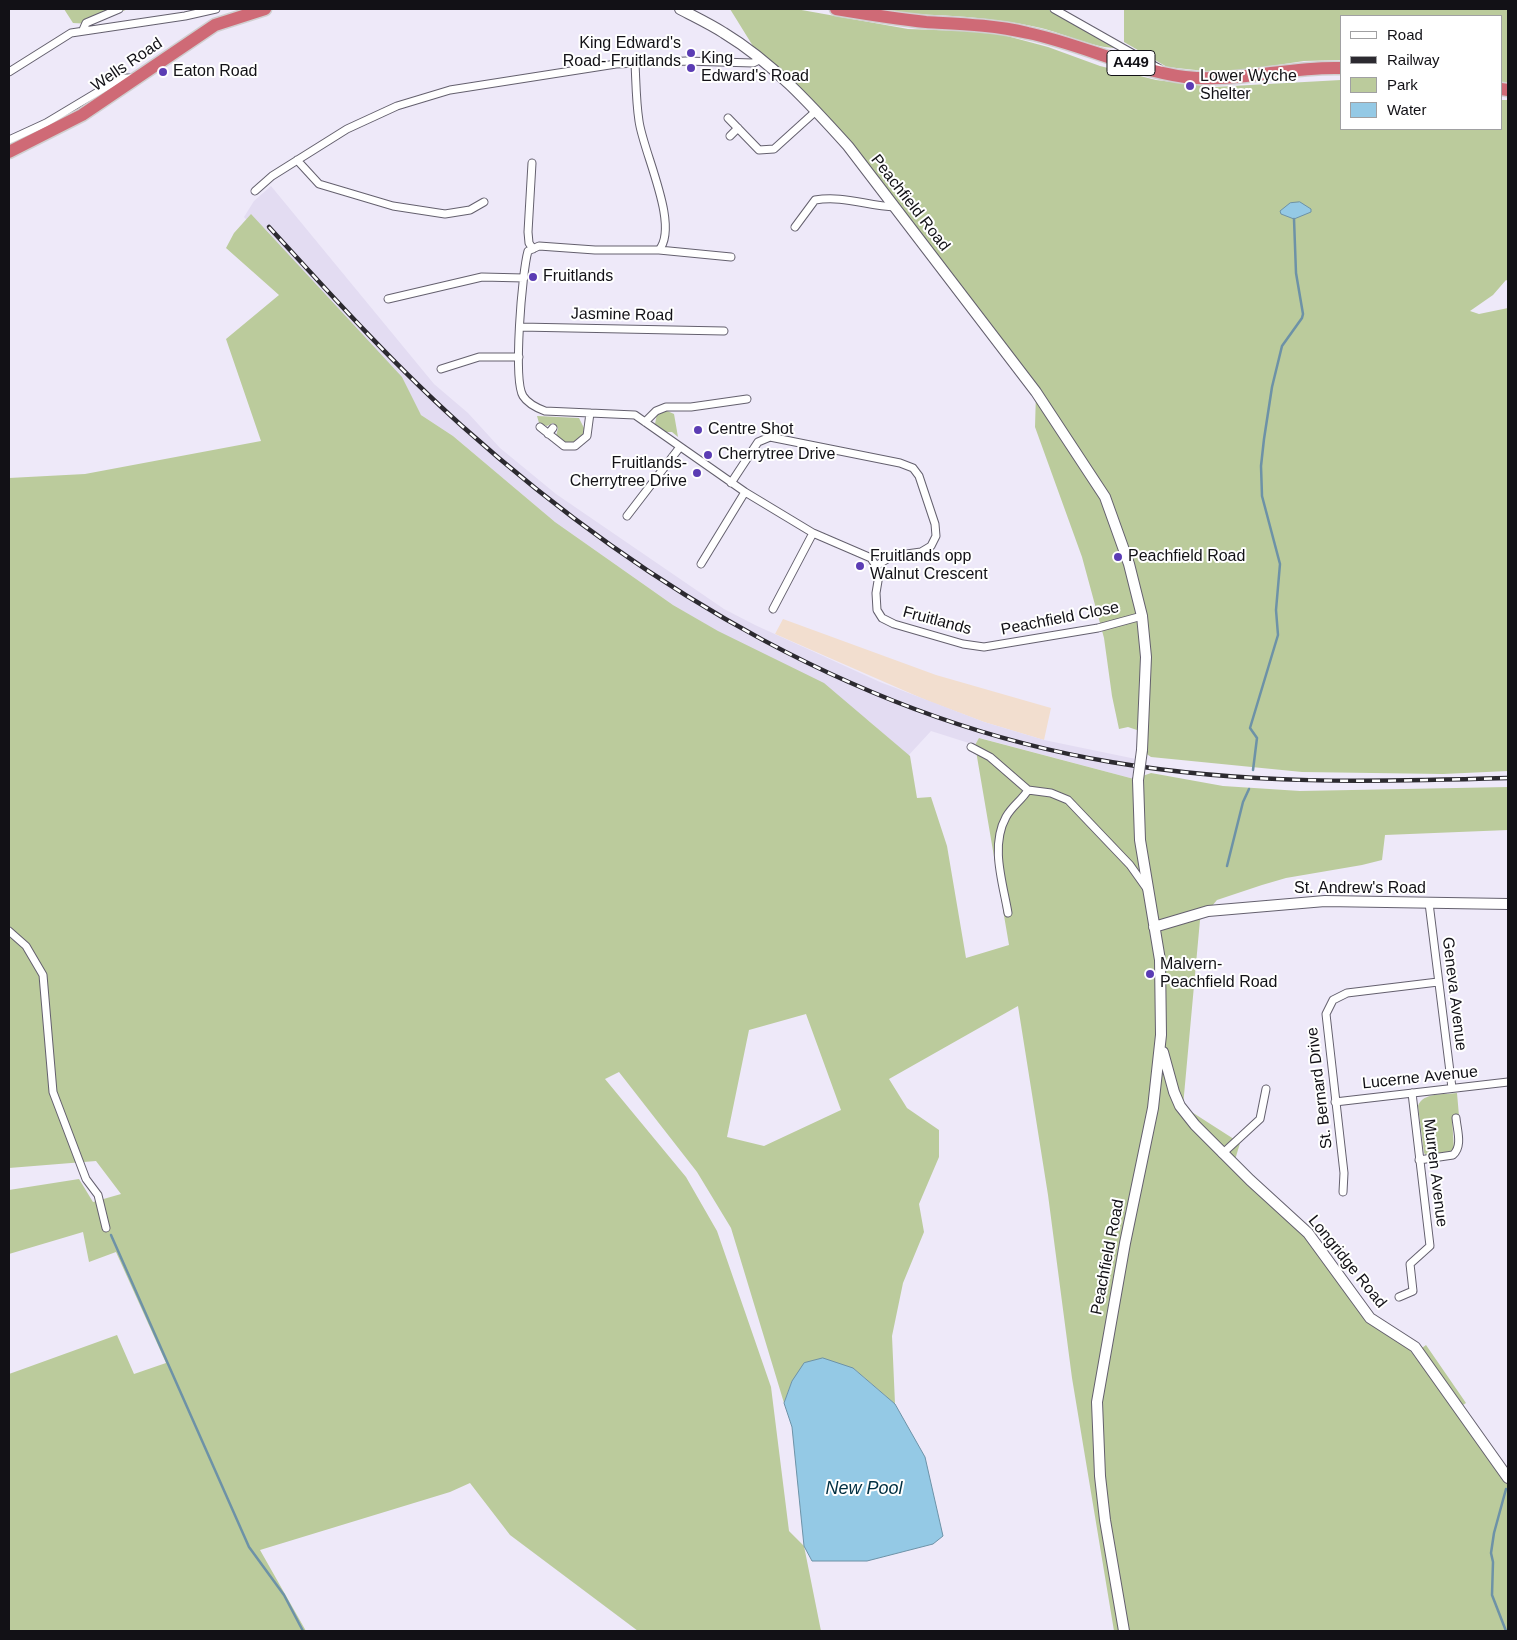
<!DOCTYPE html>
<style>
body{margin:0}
#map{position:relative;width:1517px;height:1640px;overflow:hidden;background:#eee9f9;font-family:Helvetica,sans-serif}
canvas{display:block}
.frame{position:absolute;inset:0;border:10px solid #121116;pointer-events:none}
.legend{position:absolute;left:1340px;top:15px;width:162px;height:115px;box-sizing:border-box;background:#fff;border:1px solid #a0a0a2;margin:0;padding:6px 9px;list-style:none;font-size:15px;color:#121116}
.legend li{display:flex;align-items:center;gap:10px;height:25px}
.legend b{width:25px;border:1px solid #a0a0a2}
</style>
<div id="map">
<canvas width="1517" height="1640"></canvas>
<div class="frame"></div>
<ul class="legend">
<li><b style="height:6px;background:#fff"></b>Road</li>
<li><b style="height:6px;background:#2c2a30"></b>Railway</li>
<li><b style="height:14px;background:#bbcb9c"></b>Park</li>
<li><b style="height:14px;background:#94c9e5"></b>Water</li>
</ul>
</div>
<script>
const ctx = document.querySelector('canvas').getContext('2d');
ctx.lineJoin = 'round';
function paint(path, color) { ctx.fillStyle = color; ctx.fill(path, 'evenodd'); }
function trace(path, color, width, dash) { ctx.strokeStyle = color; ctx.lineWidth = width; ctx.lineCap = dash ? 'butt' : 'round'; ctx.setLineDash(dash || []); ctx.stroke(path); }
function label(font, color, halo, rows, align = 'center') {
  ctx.font = font + ' Helvetica,sans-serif'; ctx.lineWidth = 4; ctx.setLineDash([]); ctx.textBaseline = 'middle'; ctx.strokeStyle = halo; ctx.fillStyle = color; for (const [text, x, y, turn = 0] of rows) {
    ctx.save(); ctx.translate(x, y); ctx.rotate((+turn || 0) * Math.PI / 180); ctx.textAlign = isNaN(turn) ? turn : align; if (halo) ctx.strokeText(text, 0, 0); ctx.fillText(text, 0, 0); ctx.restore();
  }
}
paint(new Path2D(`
 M783 619 936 675 1051 708 1044 740 984 722 928 701 775 634Z`), '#f2decf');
paint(new Path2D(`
 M271 186 434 384 468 413 500 448 556 494 724 609 755 625 880 682 984 722 1044 740 1136 759 1134 779 980 738 975 745 931 731 908 756 869 721 673 605 555 522 453 436 421 415 244 217 254 201Z`), '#e3dcf2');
paint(new Path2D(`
 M64 9H128L92 24 73 23Z
 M730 9H796L908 29 992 32 1048 47 1100 66 1156 80 1214 87 1341 80V129H1501V100H1508V281L1506 280 1493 295 1470 311 1479 314 1508 308V771L1443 774 1302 772 1151 757 1138 748 1137 730 1128 727 1119 729 1112 696 1104 638 1082 557 1035 427 1036 392 848 146 761 59Z
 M888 9H1047L1125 48C1096 50 1069 35 1041 28 985 15 927 15 870 12Z
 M1124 9H1508V84H1501V16H1341V60L1304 61 1224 73 1167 67 1124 42Z
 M251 214 402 377 421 415 453 436 555 522 673 605 718 631 824 683 910 756 917 798 931 797 947 846 966 958 1009 945 975 745 979 738 1134 779 1151 773 1223 786 1300 791 1508 787V830L1385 835 1382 860 1362 865 1286 878 1262 885 1217 900 1200 920 1182 1117 1216 1153 1307 1238 1387 1334 1409 1349 1459 1414 1508 1485V1631H1114L1072 1378 1048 1195 1018 1006 889 1079 907 1108 939 1130V1157L919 1204 924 1232 903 1283 892 1336 895 1404 853 1368 792 1381 784 1403 731 1228 697 1172 619 1072 605 1079 686 1177 717 1231 771 1387 789 1531 804 1546 821 1631H638L510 1535 470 1483 450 1492 260 1550 306 1631H9V1374L117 1335 134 1374 166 1363 116 1252 89 1262 83 1232 9 1254V1190L79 1179 93 1202 121 1194 96 1161 9 1168V478L85 474 261 441 226 339 279 295 226 248 234 233ZM806 1014 841 1110 764 1146 727 1137 749 1030Z
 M665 410 674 414 678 437 672 432H665L655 424 657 414Z
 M537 416 579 418 584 428 583 435 569 445 556 436 558 428 553 423 547 426 539 423Z
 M1457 1093 1459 1116 1452 1117 1454 1150 1451 1153 1427 1156 1424 1153 1418 1106C1423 1092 1444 1095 1457 1093Z
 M1187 1109 1240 1143 1235 1160 1208 1134Z
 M1426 1345 1466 1403 1463 1405 1422 1348Z`), '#bbcb9c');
const water = new Path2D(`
 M1300 202 1311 209V212L1294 219 1281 214 1280 211 1290 203Z
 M823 1358 853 1368 895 1404 925 1457 943 1536 933 1544 867 1561H812L804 1546 792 1427 784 1403 792 1381 804 1363Z`);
paint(water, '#94c9e5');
trace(water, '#6d92a7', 1);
trace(new Path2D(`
 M1253 770 1257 738 1250 728 1278 635 1276 610 1280 564 1262 496 1261 466 1264 439 1272 387 1282 346 1302 318 1303 314 1296 273 1294 219
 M1227 866 1243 802 1249 789
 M111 1235 249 1547 284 1595 303 1631
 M1506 1631 1492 1595 1493 1562 1491 1553 1494 1533 1506 1489`), '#6d92a7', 2.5);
const street = new Path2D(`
 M1054 9 1160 69
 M83 30 86 23 119 9
 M635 63C636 82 636 102 639 121 643 152 680 225 659 250H595L539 246 528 251C522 272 513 380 523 396 528 404 537 408 545 411L635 415 745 492 813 533 871 558 876 566 879 575 876 593 877 610 882 618 894 624 963 644 984 647 1098 628 1142 616
 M9 72 71 33 185 16 216 9
 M728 118 759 150 774 149 816 111
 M730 136 738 128
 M9 140 46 123 121 78H134
 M297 160 319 184 393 206 445 214 470 210 484 202
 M532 163 528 232 529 243 533 249
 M255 191 272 176 347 129 397 106 450 90 616 64 686 61 753 63 761 59
 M795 227 815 200C843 195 867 206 895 207
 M659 250 731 257
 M388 299 482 277 524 278
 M520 327 724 331
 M441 369 479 357H519
 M645 422 656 411 666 407H691L747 399
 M540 427 564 446H575L587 436 590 413
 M548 434 553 428
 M731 483 758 442 770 437 900 463 913 468 919 476 935 524 936 536 931 546 921 552 892 556 876 566
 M627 516 680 447
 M701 564 745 492
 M773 609 813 533
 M971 747 990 757 1028 790 1051 793 1068 800 1130 865 1147 889
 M1429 903 1452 1088
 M1008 913C1003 883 990 846 1006 817 1012 806 1022 800 1028 790
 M9 931 26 946 43 975 53 1092 86 1179 98 1195 106 1228
 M1335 1102 1508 1082
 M1222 1154 1260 1119 1266 1089
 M1419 1160 1453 1155C1463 1146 1457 1130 1456 1118
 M1343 1192 1344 1173 1326 1014 1333 1000 1347 993 1438 982
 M1399 1297 1413 1291 1410 1264 1430 1246 1412 1093`);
const secondary = new Path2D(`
 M680 9C695 17 710 24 724 33 772 62 811 105 848 146L1036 392 1105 497 1129 564 1142 616 1146 657 1142 750
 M1154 927 1208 911 1325 901 1508 904
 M1163 1052 1174 1092 1180 1106 1195 1125 1250 1180 1308 1233 1370 1318 1415 1347 1508 1478
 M1124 1631 1105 1520 1100 1476 1097 1402 1125 1243 1153 1108 1161 1035 1160 960 1140 840 1138 780`);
const highway = new Path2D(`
 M836 9C866 14 896 19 926 22 961 24 994 25 1028 33 1081 44 1132 70 1185 77 1238 83 1289 66 1341 68
 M1501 89 1508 90
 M9 152 82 115 215 25 265 9`);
trace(street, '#64606e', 9);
trace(secondary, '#64606e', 12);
trace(highway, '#d0cfd0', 15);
trace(street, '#fff', 7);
trace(secondary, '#fff', 10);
trace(highway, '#cf6a76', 12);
const rail = new Path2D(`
 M269 227C331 295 393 364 462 426 645 590 866 721 1111 762 1246 785 1372 782 1508 778`);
trace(rail, '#2c2a30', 4.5);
trace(rail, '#fff', 2.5, [8]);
const secondaryBridge = new Path2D(`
 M1138 780 1142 750`);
trace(secondaryBridge, '#64606e', 12, []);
trace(secondaryBridge, '#fff', 10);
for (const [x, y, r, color] of [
 [691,53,5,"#5b3cb4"],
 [691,68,5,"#5b3cb4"],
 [163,72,5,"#5b3cb4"],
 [1190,86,5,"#5b3cb4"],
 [533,277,5,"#5b3cb4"],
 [698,430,5,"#5b3cb4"],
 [708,455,5,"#5b3cb4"],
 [697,473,5,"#5b3cb4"],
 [1118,557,5,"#5b3cb4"],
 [860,566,5,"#5b3cb4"],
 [1150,974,5,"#5b3cb4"]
]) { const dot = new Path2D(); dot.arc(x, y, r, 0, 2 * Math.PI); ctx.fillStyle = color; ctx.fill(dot); trace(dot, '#fff', 2); }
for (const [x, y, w] of [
 [1131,63,48]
]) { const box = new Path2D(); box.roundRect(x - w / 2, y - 12.5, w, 25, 4); ctx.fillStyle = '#fff'; ctx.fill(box); trace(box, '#121116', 1); }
label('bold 15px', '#121116', null, [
 ["A449",1131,63]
]);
label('16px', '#121116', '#fff', [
 ["King Edward's",681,44,"right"],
 ["Road- Fruitlands",681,62,"right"],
 ["King",701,59],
 ["Edward's Road",701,77],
 ["Eaton Road",173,72],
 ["Lower Wyche",1200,77],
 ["Shelter",1200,95],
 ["Fruitlands",543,277],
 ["Centre Shot",708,430],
 ["Cherrytree Drive",718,455],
 ["Fruitlands-",687,464,"right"],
 ["Cherrytree Drive",687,482,"right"],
 ["Fruitlands opp",870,557],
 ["Walnut Crescent",870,575],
 ["Peachfield Road",1128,557],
 ["Malvern-",1160,965],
 ["Peachfield Road",1160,983]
], 'left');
label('16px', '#121116', '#fff', [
 ["Wells Road",127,65,-34],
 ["Peachfield Road",910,203,52],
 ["Jasmine Road",622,315,1],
 ["Peachfield Close",1060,619,-11],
 ["Fruitlands",937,621,15],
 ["St. Andrew's Road",1360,889],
 ["Geneva Avenue",1454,994,83],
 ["Lucerne Avenue",1420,1078,-6],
 ["St. Bernard Drive",1320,1088,-97],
 ["Murren Avenue",1435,1173,83],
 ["Peachfield Road",1108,1257,-79],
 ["Longridge Road",1347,1262,51]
]);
label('italic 18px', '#002f42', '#fff', [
 ["New Pool",864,1489]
]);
</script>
